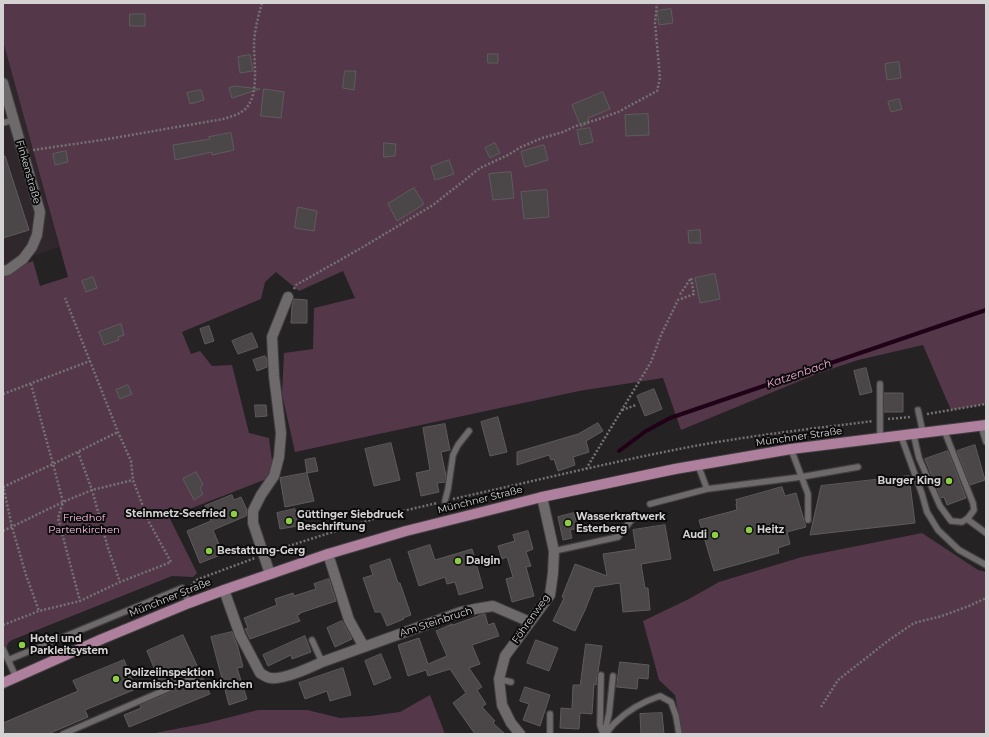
<!DOCTYPE html>
<meta charset="utf-8">
<style>
body{margin:0}
#map{position:relative;width:989px;height:737px;overflow:hidden;background:#252223;font-family:Montserrat,sans-serif}
canvas{display:block}
.frame{position:absolute;inset:0;border:4px solid #d4d2d3;pointer-events:none}
</style>
<div id="map">
<canvas width="989" height="737"></canvas>
<div class="frame"></div>
</div>
<script>
const ctx = document.querySelector('canvas').getContext('2d');
ctx.lineJoin = 'round';
function paint(path, color) { ctx.fillStyle = color; ctx.fill(path, 'evenodd'); }
function trace(path, color, width, dash) { ctx.strokeStyle = color; ctx.lineWidth = width; ctx.lineCap = dash ? 'butt' : 'round'; ctx.setLineDash(dash || []); ctx.stroke(path); }
function label(font, color, halo, rows, align = 'center') {
  ctx.font = font + ' Montserrat,sans-serif'; ctx.lineWidth = 4; ctx.setLineDash([]); ctx.textBaseline = 'middle'; ctx.strokeStyle = halo; ctx.fillStyle = color; for (const [text, x, y, turn = 0] of rows) {
    ctx.save(); ctx.translate(x, y); ctx.rotate((+turn || 0) * Math.PI / 180); ctx.textAlign = isNaN(turn) ? turn : align; if (halo) ctx.strokeText(text, 0, 0); ctx.fillText(text, 0, 0); ctx.restore();
  }
}
paint(new Path2D(`
 M3 41 59 247 3 266Z`), '#30272c');
paint(new Path2D(`
 M3 3H986V404L951 410 923 345 858 360 819 373 681 430 663 378 579 391 295 452 282 394 284 353 313 349 314 308 355 298 343 271 299 291 276 272 265 282 261 299 182 332 191 354 200 351 212 366 232 365 249 433 269 438 274 476 169 517 197 573 193 577 172 576 12 640 8 643 3 657V272L33 261 40 286 68 277 3 41Z
 M922 533 978 570 986 572V734H682L675 695 659 680 643 621 689 599 719 582 802 557Z
 M430 695 445 734H150L207 723 258 710H307L340 718 371 716 400 712Z`), '#54384a');
trace(new Path2D(`
 M619 451 646 431 670 418 986 310`), '#210118', 4);
const building = new Path2D(`
 M671 9 673 23 659 25 657 11Z
 M130 14H145V26H130Z
 M488 54H498V63H488Z
 M250 55 253 71 240 73 238 57Z
 M899 62 901 78 887 80 885 64Z
 M345 71H356L354 90 343 88Z
 M235 86 260 89 232 98 229 88Z
 M264 89 284 92 281 118 261 116Z
 M201 90 204 100 190 104 187 93Z
 M603 92 610 109 588 118 589 123 581 127 572 105Z
 M899 99 902 109 891 112 888 102Z
 M648 114 649 135 626 136 625 115Z
 M590 128 593 142 580 145 577 130Z
 M231 133 234 150 212 155V152L175 160 173 145 210 139 209 137Z
 M384 143 396 144 395 156 384 157Z
 M495 143 500 153 490 158 485 148Z
 M544 145 548 160 525 167 521 152Z
 M66 151 68 162 55 165 53 154Z
 M3 156H5L29 230 3 238Z
 M449 160 454 174 435 180 431 167Z
 M511 172 514 198 493 200 489 174Z
 M414 188 424 204 397 221 388 204Z
 M547 190 549 217 524 219 521 192Z
 M298 207 317 211 314 231 295 228Z
 M700 230 701 243H689L688 231Z
 M715 274 720 299 700 303 695 278Z
 M93 277 97 288 86 292 82 281Z
 M294 299 307 300V323H291L292 306Z
 M121 324 124 335 118 337 119 340 104 345 99 332Z
 M209 326 214 341 205 344 200 329Z
 M252 333 258 347 238 354 232 341Z
 M265 356 267 359V367L257 371 253 360Z
 M866 368 872 392 860 395 854 371Z
 M128 385 132 394 120 399 116 390Z
 M654 389 662 409 645 416 637 396Z
 M884 393H903V412H884Z
 M255 405H266L267 416 256 417Z
 M498 417 507 452 490 456 481 422Z
 M598 423 603 431 586 441 589 452 573 457 575 465 558 471 554 459 551 460 549 455 517 465V452L578 434Z
 M445 424 450 450 441 452 446 476 445 482 437 483 439 492 421 496 416 473 430 470 423 428Z
 M391 443 400 480 374 486 365 449Z
 M975 445 985 480 970 485 957 451Z
 M948 451 966 498 947 505 944 497 941 498 925 459Z
 M315 458 318 471 307 473 305 460Z
 M196 472 203 484 200 488 203 494 194 500 183 479Z
 M307 473 314 501 285 507 280 478Z
 M909 476 915 523 810 535 821 486Z
 M782 487 785 496 796 493 806 527 787 532 790 544 778 548 779 553 714 571 699 520 737 510 736 504H737L736 500Z
 M232 495 234 500 241 497 247 510 246 516 213 530 223 554 200 563 187 531 211 521 205 506Z
 M295 509 298 526 280 529 277 513Z
 M574 513 578 528 570 530 572 538 563 540 558 517Z
 M665 525 671 559 641 564 645 588H648L650 610 623 612 620 583 594 587 585 610 575 631 553 621 564 598 562 597 575 564 607 576 603 554 636 549 633 530Z
 M528 531 533 549 526 552 531 566 526 567 534 596 512 602 506 579 513 577 507 557 502 559 498 546 515 541 513 535Z
 M430 545 435 560 472 549 483 588 459 595 455 582 447 584 445 577 419 586 408 552Z
 M390 559 398 583H400L411 615 403 618 404 619 387 626 381 612H375L363 578 373 575 370 566Z
 M329 579 336 601 300 613V614L297 615 300 621 250 639 245 629 248 628 244 618 277 605 275 599 293 593 294 596 316 589 314 584Z
 M485 614 488 625 494 623 499 636 472 645 480 664 469 668 482 687 477 690 486 704 482 707 495 721 493 723 505 734H475L453 703 466 693 450 669 428 676 426 670 408 676 398 645 419 638 428 664 447 656 436 631 452 624V625Z
 M342 621 352 639 335 647 327 628Z
 M232 632 237 644 243 667 237 668 247 699 229 705 211 637Z
 M183 635 210 694 129 727 124 715 141 708 140 705 195 682 197 680V676L195 674H192L162 687 147 651Z
 M305 636 311 652 292 659 291 655 268 666 263 655Z
 M536 640 558 648 549 671 527 663Z
 M586 644 602 646 598 672 597 675 596 685 594 684 592 714 580 713 579 729 560 728 561 708 572 709 573 685H580Z
 M381 654 391 678 374 685 365 661Z
 M124 660 136 689 85 710 88 717 48 734H6L3 727V723L78 691 73 681Z
 M620 662 649 665 648 679 638 678 637 689 617 687Z
 M343 668 351 695 330 701 327 691 305 699 299 683Z
 M525 687 550 695 540 726 523 720 529 704 520 701Z
 M662 713 664 734H641L640 714Z`);
paint(building, '#4b4749');
trace(building, '#5e5b5d', 1);
const lane = new Path2D(`
 M3 123 13 120
 M880 384V438
 M918 410 923 433
 M981 426 986 442
 M914 434 915 441 919 458 940 506 951 521 962 522 968 518 974 510 973 503 944 430
 M901 436 922 494 927 512 938 530 959 550 986 565
 M791 449 808 494V520
 M698 465 707 489
 M445 501 448 489 453 455 458 445 469 431
 M650 504 707 489 801 477 858 467
 M967 519 986 533
 M554 551 618 537 633 518
 M312 640 322 662
 M3 649 16 677
 M8 660 182 588 189 603
 M601 675 600 725 603 734
 M499 679 511 682
 M63 734 193 678
 M550 734V714
 M604 734 609 714 613 676
 M606 734C609 730 612 725 616 722 628 710 645 701 660 696L671 702 676 716 679 734`);
const street = new Path2D(`
 M3 83 40 212 37 235 32 247 23 259 8 270 3 271
 M328 554 349 620 364 647
 M270 574 253 523V511L261 495 274 476 279 457 281 433 274 376 272 337 288 297
 M224 590 240 635 260 673C263 675 268 678 271 678 284 680 311 667 322 662L461 612 475 609 493 606 530 622
 M520 734 511 723 502 705 499 679 505 656 550 595 553 573 554 551 542 497`);
const primary = new Path2D(`
 M3 683 102 639 189 603 224 590 328 554 406 531 542 497 675 469 791 449 986 425`);
trace(lane, '#413f40', 8);
trace(street, '#413f40', 12);
trace(primary, '#413f40', 12);
trace(new Path2D(`
 M33 150 102 140 223 119C230 117 237 115 243 111 260 98 254 65 254 46 254 32 258 17 262 3
 M294 289 296 285 363 247 433 205 480 168 508 155 521 147 542 138 563 132 576 126 599 119 618 112 657 91 660 78 655 23 657 3
 M31 384 53 464 63 502 58 518 80 601
 M3 394 90 361
 M622 410 636 405
 M927 414 986 404
 M888 419 911 417
 M78 452 92 490 108 548 120 582
 M586 469 651 362 661 335 678 300 694 294 691 278 679 296
 M3 485 12 527 26 575 39 611
 M3 487 53 464 118 432
 M453 499C530 482 607 463 684 448 746 436 810 429 873 421
 M3 531 63 502 92 490 133 480
 M273 551 386 515 437 503
 M191 586 196 580 255 558
 M3 625 39 611 80 601 120 582 171 562 149 522 133 480 131 461 118 432 65 298
 M821 707 838 680 889 640 914 623 942 616 969 606 986 598`), '#757273', 2.5, [2, 2]);
trace(lane, '#6e6a6c', 5.5);
trace(street, '#6e6a6c', 10);
trace(primary, '#af809d', 10);
for (const [x, y, r, color] of [
 [949,481,4,"#8cce45"],
 [234,514,4,"#8cce45"],
 [289,521,4,"#8cce45"],
 [568,523,4,"#8cce45"],
 [749,530,4,"#8cce45"],
 [715,535,4,"#8cce45"],
 [209,551,4,"#8cce45"],
 [458,561,4,"#8cce45"],
 [22,645,4,"#8cce45"],
 [116,679,4,"#8cce45"]
]) { const dot = new Path2D(); dot.arc(x, y, r, 0, 2 * Math.PI); ctx.fillStyle = color; ctx.fill(dot); trace(dot, '#0d0c0c', 1.5); }
label('10px', '#d4d2d3', '#0d0c0c', [
 ["Finkenstraße",28,172,74],
 ["Münchner Straße",799,437,-8],
 ["Münchner Straße",480,500,-14],
 ["Münchner Straße",170,598,-22],
 ["Föhrenweg",531,619,-55],
 ["Am Steinbruch",436,622,-18]
]);
label('bold 10px', '#d4d2d3', '#0d0c0c', [
 ["Burger King",941,481,"right"],
 ["Steinmetz-Seefried",226,514,"right"],
 ["Güttinger Siebdruck",297,515],
 ["Beschriftung",297,527],
 ["Wasserkraftwerk",576,517],
 ["Esterberg",576,529],
 ["Heitz",757,530],
 ["Audi",707,535,"right"],
 ["Bestattung-Gerg",217,551],
 ["Dalgin",466,561],
 ["Hotel und",30,639],
 ["Parkleitsystem",30,651],
 ["Polizeiinspektion",124,673],
 ["Garmisch-Partenkirchen",124,685]
], 'left');
label('10px', '#fac0e4', '#0d0c0c', [
 ["Friedhof",84,518],
 ["Partenkirchen",84,530]
]);
label('italic 11px', '#f2acd7', '#0d0c0c', [
 ["Katzenbach",799,374,-19]
]);
</script>
